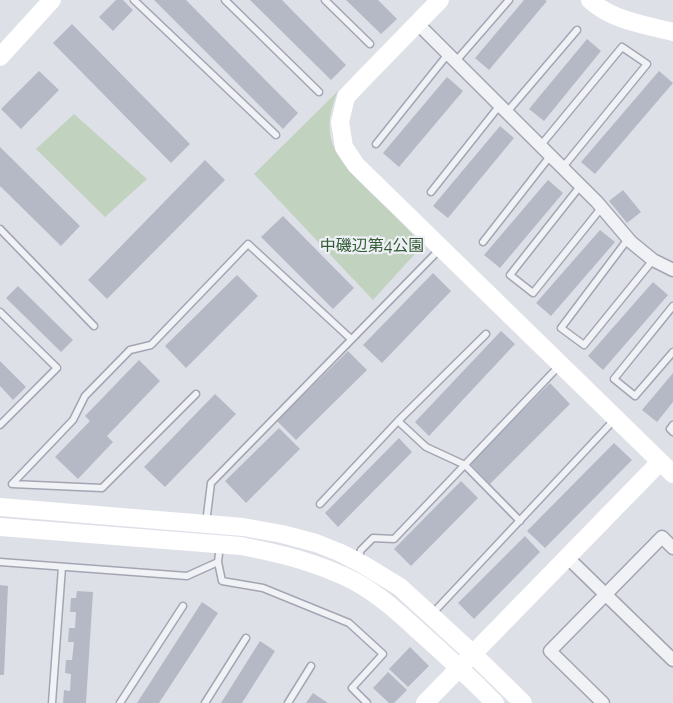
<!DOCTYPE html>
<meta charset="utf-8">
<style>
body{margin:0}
canvas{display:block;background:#dee0e8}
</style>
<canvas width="673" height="703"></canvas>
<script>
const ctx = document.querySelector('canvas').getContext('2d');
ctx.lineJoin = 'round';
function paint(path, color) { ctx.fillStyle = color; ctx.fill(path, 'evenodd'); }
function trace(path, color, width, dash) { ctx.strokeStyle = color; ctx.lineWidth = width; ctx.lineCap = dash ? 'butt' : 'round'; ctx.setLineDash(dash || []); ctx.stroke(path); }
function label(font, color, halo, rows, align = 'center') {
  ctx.font = font + ' Raleway,"Noto Sans JP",sans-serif'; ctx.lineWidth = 4.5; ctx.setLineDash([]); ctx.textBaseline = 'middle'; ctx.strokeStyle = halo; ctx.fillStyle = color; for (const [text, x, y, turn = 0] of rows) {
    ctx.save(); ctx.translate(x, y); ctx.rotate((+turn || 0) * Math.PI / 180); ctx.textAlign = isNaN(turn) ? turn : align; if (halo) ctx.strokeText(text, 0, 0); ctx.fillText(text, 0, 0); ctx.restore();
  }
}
paint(new Path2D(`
 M338 91C316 141 340 162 374 196 391 212 407 228 423 245L373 300 254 174Z
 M74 114 147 179 105 217 36 149Z`), '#c1d2bf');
paint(new Path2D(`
 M116 0H123L133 10 113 31 99 17Z
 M154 0H186L298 113 283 129Z
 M250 0H282L346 65 331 80Z
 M346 0H378L397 19 381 34Z
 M524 0H545L547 1 489 70 475 58Z
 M72 24 190 144 171 163 53 43Z
 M587 39 601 51 544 121 529 109Z
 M39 71 59 90 21 129 1 109Z
 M659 71 673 83 595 174 581 162Z
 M447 77 463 91 399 167 383 153Z
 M500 126 514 138 448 218 433 206Z
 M0 147 80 226 61 246 0 186Z
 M205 160 225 180 107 299 88 280Z
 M548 180 563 193 500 268 484 255Z
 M623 190 641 212 627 223 609 201Z
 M283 216 354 288 333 309 261 237Z
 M600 230 615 242 551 316 536 303Z
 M433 273 451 291 382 363 363 345Z
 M237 275 258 296 186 368 165 346Z
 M653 282 668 295 603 370 588 356Z
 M18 286 73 340 61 352 6 298Z
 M501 331 515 344 429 436 415 422Z
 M348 351 367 370 296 440 277 421Z
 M139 360 160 381 107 436 113 442 78 479 55 457 90 421 85 416Z
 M0 361 26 387 13 400 0 386Z
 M673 373V402L657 422 642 410Z
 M550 383 570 404 490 484 470 463Z
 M215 394 236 414 165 487 144 467Z
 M279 428 300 449 246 503 225 481Z
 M399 438 412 452 338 527 325 513Z
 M614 443 632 460 545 548 527 531Z
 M461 481 478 498 411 566 394 549Z
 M525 536 540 552 474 619 458 603Z
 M0 585 8 586 4 675H0Z
 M77 591 93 592 86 703H63L64 690 70 691 71 674 65 673 66 660H72L74 642H68L69 628H75L76 612H70L71 598H76Z
 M202 602 218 613 159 703H137Z
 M260 641 275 651 242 703H221Z
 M410 647 429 666 408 687 389 669Z
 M388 672 407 690 394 703H389L373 688Z
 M313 693 328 703H306Z`), '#b5b9c5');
const lane = new Path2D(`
 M134 0 276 135
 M225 0 319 92
 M325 0 370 44
 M456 61 509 0
 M507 112 577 30
 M376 144 448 54
 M541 145 622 47 647 64 563 167
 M581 185 510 275 533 293 602 207
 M431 192 500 105
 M0 229 94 326
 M628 239 561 328 584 345 653 260
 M483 242 551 155
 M673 306 614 379 635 396 673 352
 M0 312 57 368 0 425
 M196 394 102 488 12 484 73 420 85 396 130 350 151 345 248 244 351 339
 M398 421 486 334
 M673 425 670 429 673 432
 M320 504 398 421 426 447 465 465 520 521
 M206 523 211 483 440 249
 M220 545 218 562 222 581 263 588 349 623 383 654 352 688 367 703
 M357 560 361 550 373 538 394 539 559 366
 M0 562 187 576 218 562
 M432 614 615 419
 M52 703 62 567
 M120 703 183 606
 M205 703 246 638
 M288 703 311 666`);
const street = new Path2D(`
 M417 23 597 202 631 242 653 260 673 270
 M567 557 673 660
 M603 703 550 651 662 537 673 548`);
trace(lane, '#a3a6b2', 9);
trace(street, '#a3a6b2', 15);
trace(lane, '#f1f2f6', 6);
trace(street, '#f1f2f6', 12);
trace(new Path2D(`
 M440 0 364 78 346 97 340 122 344 147 356 165 673 474
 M590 0C611 20 645 25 673 32
 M0 57 52 0
 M0 507 243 527 282 534 316 543 341 553 364 565 400 587 473 654 523 703
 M0 527 241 546C282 554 316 562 354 581 380 595 401 615 423 635 448 657 472 680 495 703
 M425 703 660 462`), '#fff', 18);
label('16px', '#345c34', '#eef0f6', [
 ["中磯辺第4公園",372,246]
]);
</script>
